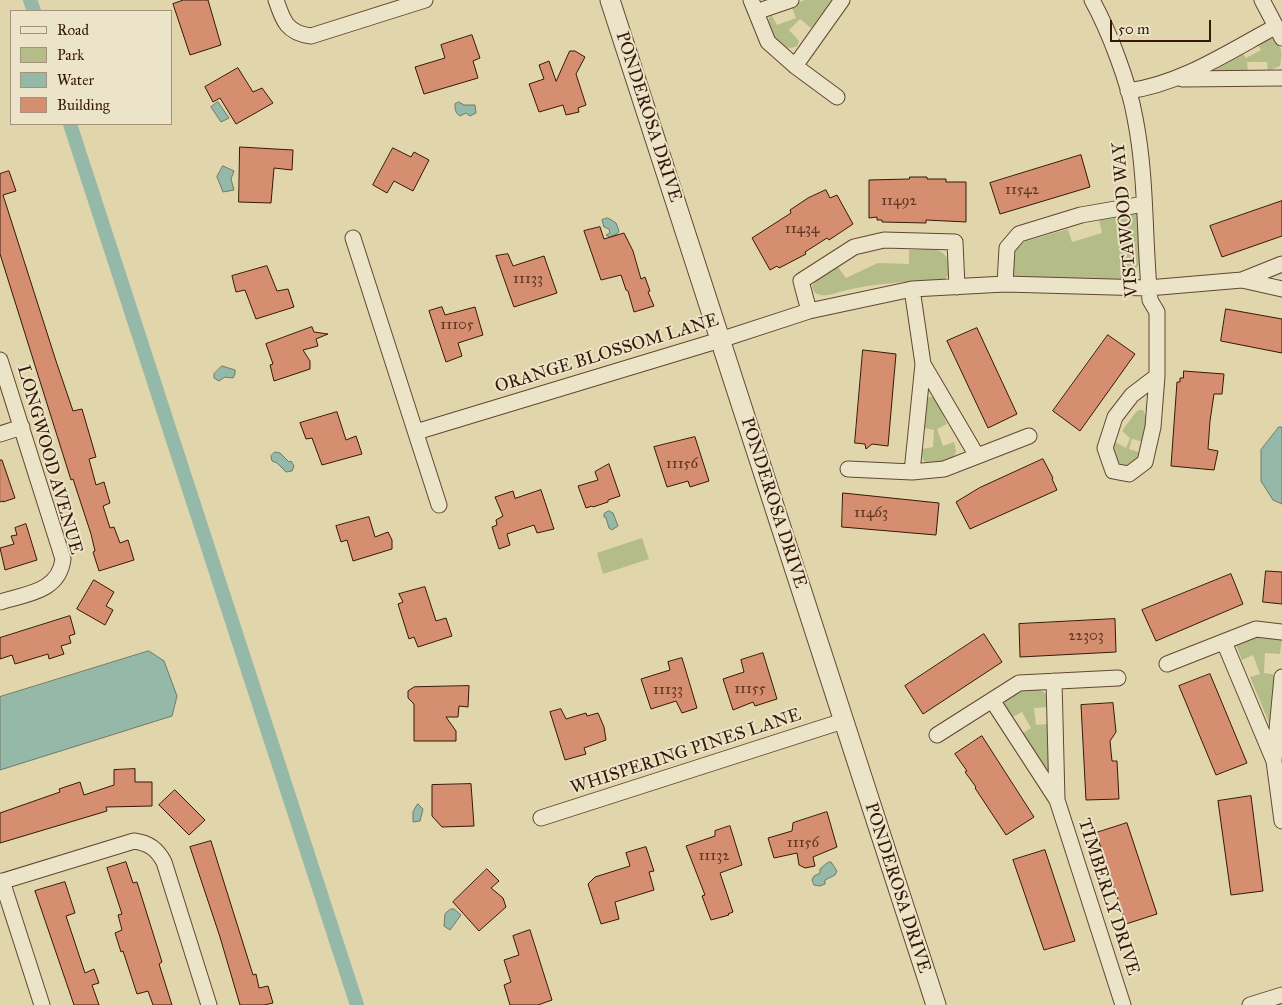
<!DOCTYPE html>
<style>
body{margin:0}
#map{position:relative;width:1282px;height:1005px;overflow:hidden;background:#e1d5ac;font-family:"IM FELL Great Primer",serif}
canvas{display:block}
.legend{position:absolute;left:10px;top:10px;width:162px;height:115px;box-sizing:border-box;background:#ece4c9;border:1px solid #a4927c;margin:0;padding:6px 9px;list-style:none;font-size:15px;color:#371808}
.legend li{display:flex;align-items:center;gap:10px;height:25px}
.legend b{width:25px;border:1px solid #a4927c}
.scale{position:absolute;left:1110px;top:20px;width:101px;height:22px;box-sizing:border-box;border:2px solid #371808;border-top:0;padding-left:6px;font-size:15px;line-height:18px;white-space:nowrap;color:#371808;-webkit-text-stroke:4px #ece4c9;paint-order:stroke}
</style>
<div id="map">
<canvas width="1282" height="1005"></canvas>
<ul class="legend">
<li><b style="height:6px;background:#ece4c9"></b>Road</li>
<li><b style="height:14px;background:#b4bd88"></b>Park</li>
<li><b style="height:14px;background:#94b9a8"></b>Water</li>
<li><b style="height:14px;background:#d68e70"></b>Building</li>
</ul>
<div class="scale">50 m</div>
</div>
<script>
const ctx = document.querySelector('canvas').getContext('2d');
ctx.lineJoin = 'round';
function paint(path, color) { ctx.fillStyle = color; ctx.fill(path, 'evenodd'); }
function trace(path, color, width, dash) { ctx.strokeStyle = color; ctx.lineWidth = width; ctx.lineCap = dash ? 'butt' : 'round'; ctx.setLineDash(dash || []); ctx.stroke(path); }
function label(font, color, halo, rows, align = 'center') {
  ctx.font = font + ' "IM FELL Great Primer",serif'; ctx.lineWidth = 4; ctx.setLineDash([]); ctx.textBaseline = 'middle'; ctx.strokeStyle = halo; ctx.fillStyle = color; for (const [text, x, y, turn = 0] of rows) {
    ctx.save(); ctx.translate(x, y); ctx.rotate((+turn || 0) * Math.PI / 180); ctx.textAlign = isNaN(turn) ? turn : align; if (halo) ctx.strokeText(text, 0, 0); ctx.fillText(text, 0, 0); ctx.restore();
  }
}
paint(new Path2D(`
 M805 0H833L811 28 800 19 789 30 799 41 797 46C794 47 792 48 789 48 775 46 762 26 771 14L777 25 796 18 791 5Z
 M1266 36 1278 42C1282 51 1282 56 1280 66L1268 71 1267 62H1247L1248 72H1218L1214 69V66L1240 49 1246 58 1261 50 1255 39Z
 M1133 210 1140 216 1142 261 1130 276 1121 280 1019 281 1012 274 1013 255 1016 246 1027 241 1068 229 1072 242 1102 233 1099 220Z
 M909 250C931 250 951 244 949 274L944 280C910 281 876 283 843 291 834 293 823 299 814 292L812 286 820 276 838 267 846 278 878 263 909 264Z
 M929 397H935L947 424 937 429 943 446 954 442 956 451 953 459 935 467 924 461 921 454 922 449 933 447 934 430 924 428V400Z
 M1139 410H1143L1147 420 1144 442 1132 439 1129 449 1142 453 1139 458 1127 466C1113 463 1110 454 1115 442L1126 448 1130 438 1122 431 1136 412Z
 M642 538 649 559 603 574 597 553Z
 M1255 635 1282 637 1280 654 1265 653 1264 673 1277 675 1270 725 1250 677 1260 674 1253 655 1242 660 1236 645Z
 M1035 686 1046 694 1047 707 1034 708 1036 725 1047 724 1050 778 1021 734 1031 728 1022 712 1011 718 1003 706 1007 698Z`), '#b4bd88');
const water = new Path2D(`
 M218 102 229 118 221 122 211 107Z
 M459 102 464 105H475L476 113 470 116 466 113 460 116C455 113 455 109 455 104Z
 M223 166 234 171 231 179 234 190 223 192 217 177Z
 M608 218 616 223 619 231 617 234 609 237 606 235 610 233 609 229 604 227 602 220Z
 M222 366 235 370V374L233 378 225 377 219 381 214 378V374Z
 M1279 427H1282V504L1273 500 1261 481V450Z
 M275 452 280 453 289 462 291 461 294 466 292 471 286 472 277 463 272 461 271 456Z
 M609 511 613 513 618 526 612 530 609 528 606 518 604 517V514Z
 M149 651 164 661 177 696 172 716 0 770V697Z
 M418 804 423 809 420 821 413 822V812Z
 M831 862 837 871 835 875 825 880V884L820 886 814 885 812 880 814 876 820 873V869L827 863Z
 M451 909H454L461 915 450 930 444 926 445 914Z`);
paint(water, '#94b9a8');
trace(water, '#6f7968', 1);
trace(new Path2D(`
 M30 0 34 11
 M70 124 357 1005`), '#94b9a8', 14);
const building = new Path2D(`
 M184 0H208L221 45 190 55 173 4Z
 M472 35 480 58 473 61 478 78 424 94 415 67 445 58 441 45Z
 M570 51H575L585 57 576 74 586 105 578 108 579 112 566 115 563 105 539 112 529 84 544 79 539 65 549 61 556 81Z
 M238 68 253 92 262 88 273 103 236 124 220 98 213 102 205 87Z
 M240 147 293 150 292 170 274 168 271 203 239 202Z
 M393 148 411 157 414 152 429 160 413 191 394 181 387 193 373 185Z
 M1081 155 1090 187 1000 214 990 183Z
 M9 171 16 191 3 195 56 361 73 411 82 409 96 457 89 459 96 485 104 482 110 503 103 506 110 528 114 527 120 543 128 540 134 560 99 571 93 552 95 551 91 534 73 479 71 480 0 254V174Z
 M910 177H927V179H946V182H966V222L926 220V223L882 222V220H877V217L869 218V180L909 179Z
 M826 190 830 198 837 195 853 224 829 240 827 238 805 252 806 254 783 266 779 268 777 266 770 270 752 238 791 213 790 210 808 198Z
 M1282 201V236L1222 257 1210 226Z
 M600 227 604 239 624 233 633 251 641 279 645 277 650 291 648 292 654 306 634 312 628 291 626 290 621 275 601 280 584 231Z
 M508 254 513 266 544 256 557 293 514 307 496 256Z
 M267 266 277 291 288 289 294 307 256 319 245 290 236 292 232 276Z
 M442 307 445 315 475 307 483 335 458 343 462 356 446 362 429 311Z
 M1226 309 1282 319V353L1221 341Z
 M312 327 314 332 328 334 316 339 318 346 303 350 310 361V369L274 381 270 365 273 364 266 344Z
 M977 328 1017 414 988 428 947 341Z
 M1108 335 1135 354 1080 431 1053 411Z
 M863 350 896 354 888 446 872 444 866 449 865 444 855 443Z
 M1184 371 1224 374 1222 394H1214L1210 421 1208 449 1218 451 1214 470 1171 466 1177 382H1180V378H1183Z
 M337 412 346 440 356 436 362 454 322 465 312 438 306 439 300 423Z
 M695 437 709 481 690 487 688 481 667 487 654 447Z
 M1043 459 1053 478 1052 479 1057 490 970 529 956 502 979 488Z
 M0 460H2L15 498 3 502V501L0 502Z
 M609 464 620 496 608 500V502L593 507 592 506 586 508 578 486 598 480 595 472Z
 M541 490 554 529 537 533 534 525 507 534 510 545 499 549 492 527 497 525 496 520 503 516 495 497 513 491 515 498Z
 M843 493 939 503 936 535 842 527Z
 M369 517 375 537 388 532 392 540V549L353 561 347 540 341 542 336 526Z
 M26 524 37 560 5 570 0 548 14 544 11 536 17 535 15 528Z
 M1266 571 1282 572V604L1263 602Z
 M1231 574 1243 604 1156 641 1142 610Z
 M94 580 114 592 106 606 113 610 105 625 77 609Z
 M425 587 436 621 446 618 452 636 418 647 414 637 409 639 398 604 403 602 399 594Z
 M70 616 75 634 69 636 71 643 61 646 64 654 49 659 48 654 15 664 12 655 0 659V638Z
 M1115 619 1116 652 1020 657 1019 624Z
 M984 634 1002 662 923 714 905 686Z
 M763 653 777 699 755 706 753 702 733 710 723 679 744 672 741 660Z
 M682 658 697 708 682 713 676 701 651 709 641 679 670 670 668 662Z
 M1210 674 1247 763 1216 775 1179 686Z
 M469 686 468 707 459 706 458 717H446L456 731V741H414V704L408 698V691L414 687Z
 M1113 703 1116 732 1110 741 1112 761H1117L1119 799 1086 800 1081 705Z
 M561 709 566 719 586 713 587 716 598 713 604 727 606 740 584 748 586 754 565 760 550 712Z
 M982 736 1034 817 1006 835 975 788 976 787 965 772 967 771 955 754Z
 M135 769V782H152V806L106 807 107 811 0 843V813L60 792 59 789 80 782 84 795 114 785V770Z
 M471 784 474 826 442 827 432 816V785Z
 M175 790 205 820 189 835 159 805Z
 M1251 796 1263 891 1231 895 1218 801Z
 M827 812 837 847 813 857 815 866 805 868 799 865 797 853 774 858 768 838 792 831 793 823Z
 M1127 823 1157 914 1126 924 1096 833Z
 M730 826 742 865 720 873 733 912 728 914 729 915 711 920 702 896 705 895 686 846 715 836V831Z
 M211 841 253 975 256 974 259 988 268 986 273 1003 264 1005H240L220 937 190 847Z
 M646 847 654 871 649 872 654 890 615 902 619 919 601 924 588 884 595 877 630 866 626 853Z
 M1045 850 1075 941 1044 950 1013 860Z
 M126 862 133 883 137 882 162 962 159 964 172 1005H153L148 991 137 994 123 951 121 952 115 933 122 930 118 915 122 914 107 868Z
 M487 869 499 881 491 888 503 898 506 907 479 931 453 902Z
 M65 882 75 913 66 916 85 973 94 969 99 983 92 985 99 1005H74L35 891Z
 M530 930 552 1000 538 1005H510L504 985 511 982 504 960 519 955 513 936Z`);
paint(building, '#d68e70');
trace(building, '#371808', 1);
const minor = new Path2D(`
 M276 0C283 21 287 33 311 36L425 0
 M751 0 768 42 795 66 837 97
 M1092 0C1109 31 1129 83 1135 118 1147 178 1144 240 1150 300L1157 312V376
 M1262 0 1282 38
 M756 12 791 0
 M795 66 842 0
 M1182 79 1282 78
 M1128 91C1181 84 1228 52 1275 27
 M353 238 439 505
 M1242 280 1282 289
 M1005 284 1007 248 1019 234 1081 215 1144 204
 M912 289 923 364 977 456
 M809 311 801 281 854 247 884 240 955 242 957 287
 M0 360 63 559C59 592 26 594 0 602
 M1157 376 1153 427 1145 462 1129 474 1113 471 1105 448 1115 417 1132 395Z
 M416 432 720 340 809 311 912 289 1005 284 1148 288 1242 280 1282 264
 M0 434 22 427
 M848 469 912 472 944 469 1029 436
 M912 472 923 364
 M1224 642 1274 761 1282 677
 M1167 664 1256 629 1282 632
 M992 700 1057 800 1054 681
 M937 735 1019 683 1118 678
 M1274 761 1282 821
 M1057 800 1123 1005
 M541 818 843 721
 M2 881 42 1005
 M0 882 134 841C149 843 157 849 164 862L209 1005
 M1250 1005 1282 995`);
const tertiary = new Path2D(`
 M610 0 936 1005`);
trace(minor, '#624731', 17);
trace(tertiary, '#624731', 21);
trace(minor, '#ece4c9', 15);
trace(tertiary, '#ece4c9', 19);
label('15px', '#5f3622', null, [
 ["11542",1022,190],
 ["11492",899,201],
 ["11434",802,229],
 ["11133",528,279],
 ["11105",457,325],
 ["11156",682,464],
 ["11463",871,513],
 ["22303",1086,636],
 ["11155",750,689],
 ["11133",668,690],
 ["11156",803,843],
 ["11132",714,856]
]);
label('18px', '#371808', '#ece4c9', [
 ["PONDEROSA DRIVE",648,117,72],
 ["VISTAWOOD WAY",1126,220,-95],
 ["ORANGE BLOSSOM LANE",607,354,-17],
 ["LONGWOOD AVENUE",49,460,74],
 ["PONDEROSA DRIVE",773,503,72],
 ["WHISPERING PINES LANE",686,752,-18],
 ["PONDEROSA DRIVE",897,888,72],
 ["TIMBERLY DRIVE",1108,897,72]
]);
</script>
